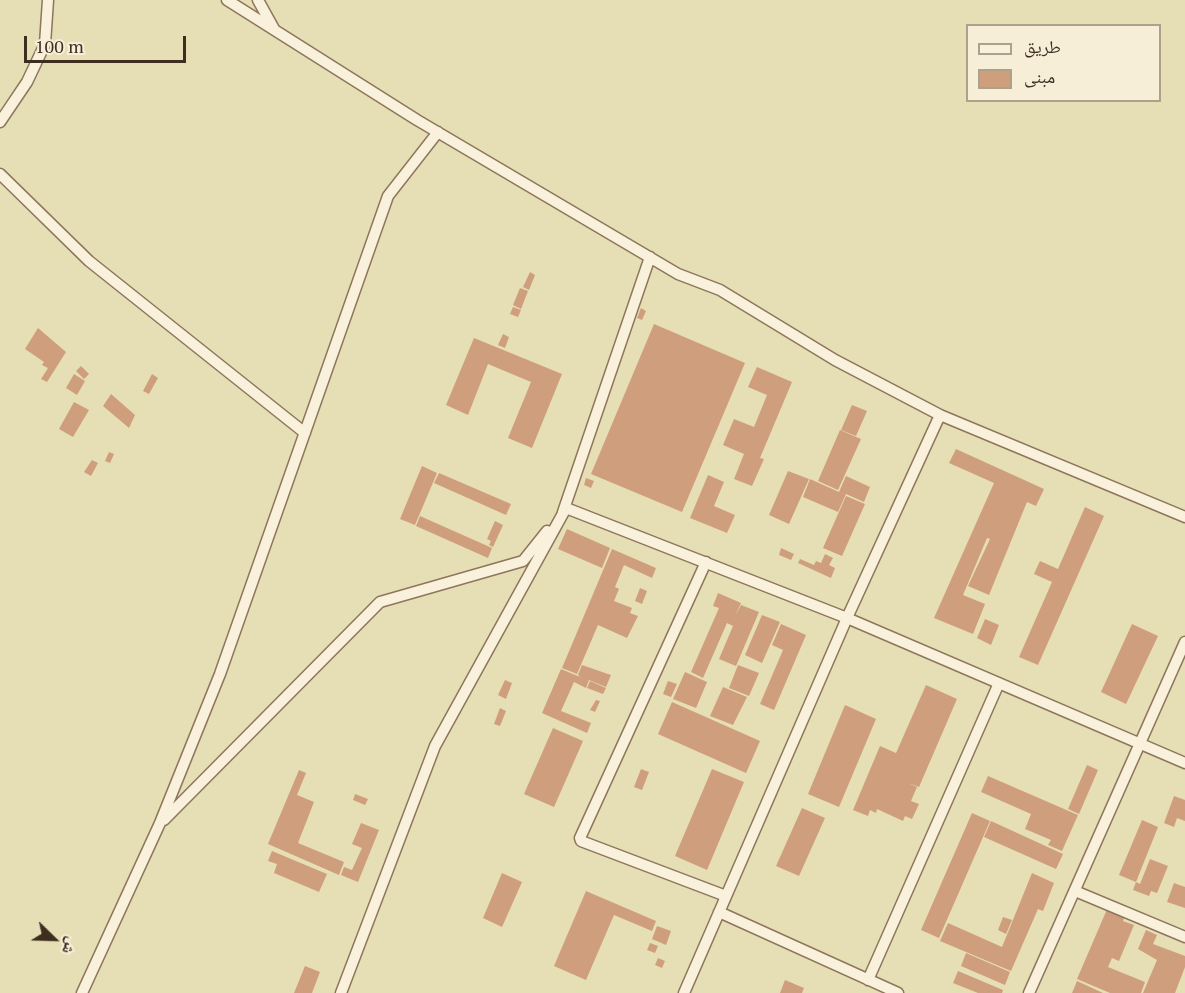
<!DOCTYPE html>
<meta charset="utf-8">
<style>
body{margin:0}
#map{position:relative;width:1185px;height:993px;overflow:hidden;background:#f0e4c8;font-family:"PT Serif","Noto Naskh Arabic",serif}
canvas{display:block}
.legend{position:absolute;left:966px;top:24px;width:195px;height:78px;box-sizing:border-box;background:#f7eed8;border:2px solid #ada18e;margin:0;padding:8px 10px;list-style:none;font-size:18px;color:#3d2e20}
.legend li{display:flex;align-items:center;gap:12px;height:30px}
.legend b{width:30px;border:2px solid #ada18e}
.north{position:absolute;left:24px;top:909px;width:60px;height:60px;-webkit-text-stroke:4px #f7eed8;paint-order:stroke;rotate:113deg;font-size:16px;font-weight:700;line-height:24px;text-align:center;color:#3d2e20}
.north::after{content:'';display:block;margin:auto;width:21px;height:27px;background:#3d2e20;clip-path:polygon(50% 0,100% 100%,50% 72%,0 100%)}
.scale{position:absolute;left:24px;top:36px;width:162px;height:27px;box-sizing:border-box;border:3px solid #3d2e20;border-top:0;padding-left:8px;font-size:18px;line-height:21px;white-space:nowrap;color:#3d2e20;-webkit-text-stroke:4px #f7eed8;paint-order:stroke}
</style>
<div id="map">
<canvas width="1185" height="993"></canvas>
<ul class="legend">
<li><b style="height:8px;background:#faf1dc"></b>طريق</li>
<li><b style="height:16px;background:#cf9f7d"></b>مبنى</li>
</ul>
<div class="north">ش</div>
<div class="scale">100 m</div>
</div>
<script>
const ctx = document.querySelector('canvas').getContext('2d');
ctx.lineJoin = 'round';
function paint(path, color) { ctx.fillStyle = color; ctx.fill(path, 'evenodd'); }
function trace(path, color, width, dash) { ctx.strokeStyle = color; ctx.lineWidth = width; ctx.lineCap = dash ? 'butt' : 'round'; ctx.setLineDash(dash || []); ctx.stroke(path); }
paint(new Path2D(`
 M0 0H1185V993H0ZM968 26H1160V100H968Z`), '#e6deb5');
paint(new Path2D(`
 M530 272 535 275 529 290 523 287Z
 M520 288 528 291 521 309 513 305Z
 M513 307 521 310 518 317 510 314Z
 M641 308 646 311 642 320 637 318Z
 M654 324 745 363 682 512 591 474Z
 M38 328 66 352 47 382 41 379 48 368 42 365 44 362 25 349Z
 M503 334 509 337 505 348 498 345Z
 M474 338 562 374 532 448 508 438 531 382 488 364 468 415 446 405Z
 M81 366 89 374 84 379 76 371Z
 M757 367 792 382 760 458 764 459 752 486 734 479 744 454 723 445 734 419 754 427 767 395 748 387Z
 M74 374 85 381 77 395 66 388Z
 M152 374 158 378 149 394 143 391Z
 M111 394 135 415 129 428 103 406Z
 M74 402 89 410 73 437 59 429Z
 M852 405 867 411 856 436 841 430Z
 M840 430 861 439 838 490 818 481Z
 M956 449 1044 489 1036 506 1027 502 989 595 968 586 990 539 987 538 963 595 985 604 973 634 934 618 994 483 949 463Z
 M109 452 114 454 110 463 105 461Z
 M92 460 98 463 91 476 84 472Z
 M422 466 437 473 415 525 400 519Z
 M788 471 809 479 789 524 769 515Z
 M439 473 511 504 506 515 434 483Z
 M708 475 724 482 714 506 735 515 727 533 690 518Z
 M846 476 870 487 864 502 846 494 838 512 803 497 810 479 839 492Z
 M586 478 594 481 591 488 584 485Z
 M846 496 865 504 842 556 823 548Z
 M1085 507 1104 516 1038 665 1019 657 1052 582 1034 574 1040 561 1058 569Z
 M420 516 492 548 488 558 416 526Z
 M495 521 503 525 493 547 489 545 491 541 487 539Z
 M567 529 610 548 602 568 558 549Z
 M781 548 794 554 791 560 779 555Z
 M612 549 656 568 652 578 624 565 615 587 619 589 614 601 632 608 630 613 638 616 627 638 598 625 577 674 562 668Z
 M825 554 833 558 829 565 835 568 831 578 798 563 800 559 814 565 816 561 821 563Z
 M640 588 647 591 642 604 635 601Z
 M718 593 741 603 735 616 741 605 759 612 736 666 719 659 733 626 727 623 703 678 691 672 719 608 713 606Z
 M762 615 780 622 762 663 745 655Z
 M985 619 999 625 991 645 977 638Z
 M781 624 806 635 774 710 760 704 783 650 772 645Z
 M1132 624 1158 636 1126 704 1101 692Z
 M582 665 611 675 606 687 589 680 586 688 574 682 561 711 591 723 587 733 542 713 561 669 580 677 578 675Z
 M738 665 759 673 749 696 729 688Z
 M685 672 707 682 696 708 673 699Z
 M505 680 512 683 506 699 498 695Z
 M590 681 606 688 603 694 587 688Z
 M668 681 677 684 671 697 663 694Z
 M926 685 957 699 919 787 908 783 917 787 911 801 919 804 912 819 905 816 903 821 877 809 876 813 870 810 868 816 853 810 880 746 896 753Z
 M723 687 747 697 733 725 710 716Z
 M596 700 600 701 595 712 590 710Z
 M672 702 760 741 746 773 658 734Z
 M845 705 876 719 839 807 808 794Z
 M500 708 506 711 500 726 494 724Z
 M553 728 583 741 554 807 524 794Z
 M1087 765 1098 770 1079 814 1068 809Z
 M641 769 649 772 642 790 634 787Z
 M712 769 744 782 707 870 675 856Z
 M299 770 306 773 297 795 314 802 298 843 344 862 339 875 268 844Z
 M988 776 1078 815 1062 851 1048 845 1051 840 1025 829 1031 814 981 792Z
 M355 794 368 799 365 805 353 800Z
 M1174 796 1185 800V821L1177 818 1174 827 1164 823Z
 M802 808 825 818 799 876 776 866Z
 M972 813 990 821 939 938 921 930Z
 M1142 820 1158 827 1136 882 1119 875Z
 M991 821 1063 854 1056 869 984 837Z
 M361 823 379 830 358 882 341 875 344 867 352 870 362 848 352 844Z
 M272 851 327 874 319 892 274 873 277 864 268 861Z
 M1150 859 1168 866 1157 893 1151 891 1149 896 1133 890 1136 882 1140 884Z
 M502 873 522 882 502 927 483 918Z
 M1032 873 1054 883 1043 911 1038 909 1011 971 940 941 948 923 1002 947Z
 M1174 883 1185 887V908L1167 902Z
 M586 891 656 921 652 931 614 915 586 980 554 966Z
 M1108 907 1125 915 1123 921 1134 925 1119 961 1112 958 1108 967 1145 982 1141 993H1110L1077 979Z
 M1003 917 1012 920 1006 934 998 930Z
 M657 926 671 931 666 945 652 939Z
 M1146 930 1157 935 1153 944 1185 956V967L1175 993H1143L1157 960 1138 949Z
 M650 943 658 946 655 953 647 950Z
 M966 953 1010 972 1005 985 961 966Z
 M658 958 665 961 662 968 655 965Z
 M305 966 320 972 312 993H294Z
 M958 971 1003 990 1002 993H978L953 983Z
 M785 980 804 988 802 993H780Z
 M1077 981 1103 993H1072Z`), '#cf9f7d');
const minor = new Path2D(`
 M227 0 417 120 678 274 720 290 835 360 940 415 1185 517
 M258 0 274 29
 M0 122 27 82 45 44 48 0
 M0 174 89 261 305 433
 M563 512 650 257
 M706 562 580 838 581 841 726 896
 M164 820 380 602 523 561 547 531
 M1075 891 1185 937
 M719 912 898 993
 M868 980 999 683
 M82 993 160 823 220 674 388 196 438 132
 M341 993 435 746 566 508 847 618 1185 763
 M684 993 847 618 940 415
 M1029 993 1185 642`);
trace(minor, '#8d765c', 13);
trace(minor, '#faf1dc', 10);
</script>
